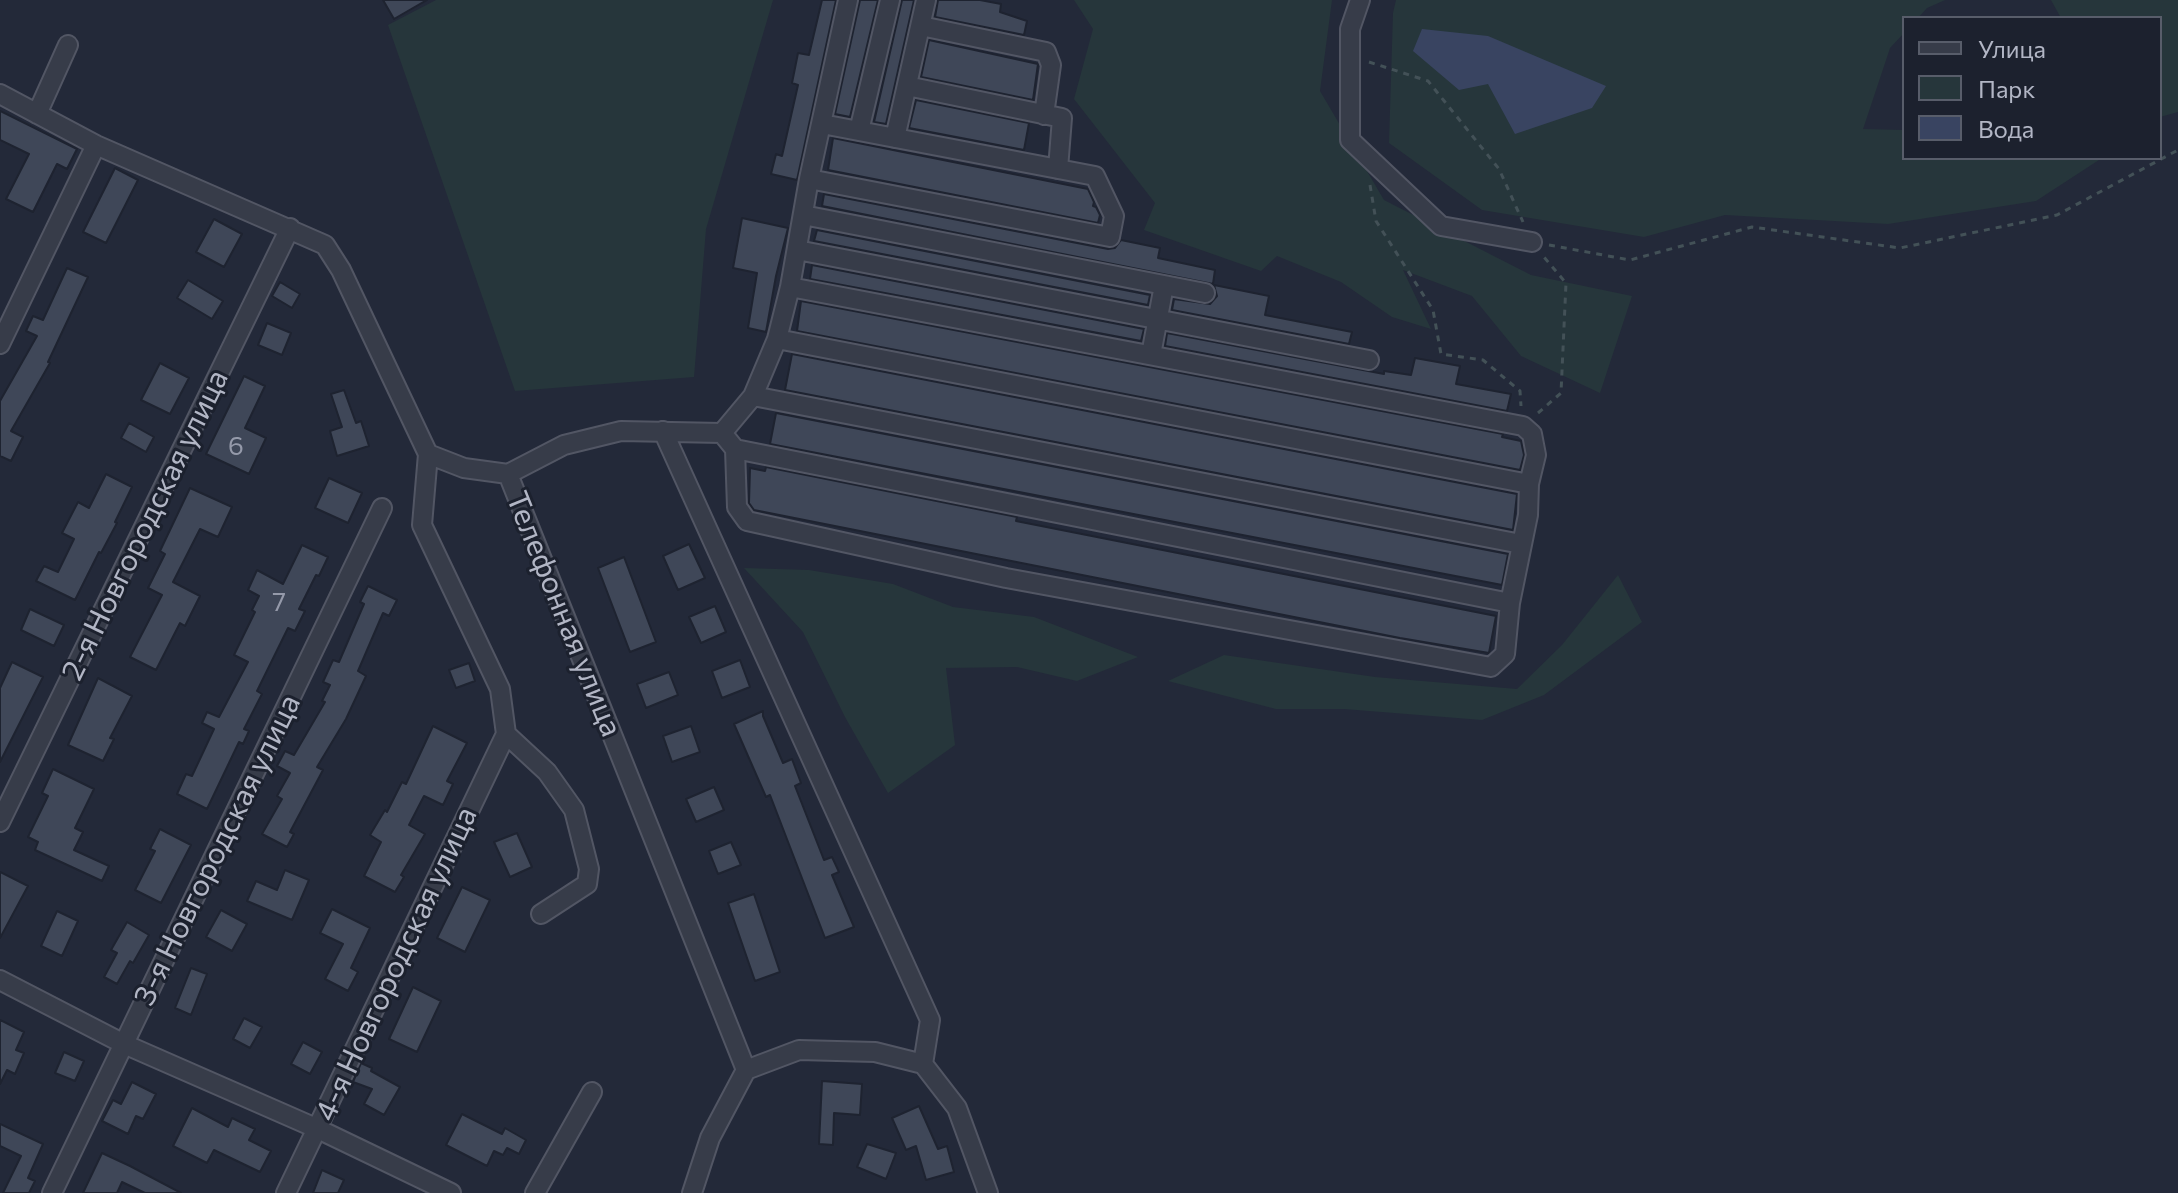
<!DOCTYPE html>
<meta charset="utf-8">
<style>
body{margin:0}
#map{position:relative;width:2178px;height:1193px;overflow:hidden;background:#232939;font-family:Commissioner,sans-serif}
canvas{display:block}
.legend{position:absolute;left:1902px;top:16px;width:260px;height:144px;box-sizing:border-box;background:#1c212e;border:2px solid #585d6a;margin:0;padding:10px 14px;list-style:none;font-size:24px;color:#b2b6c5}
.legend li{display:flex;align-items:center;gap:16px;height:40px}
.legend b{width:40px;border:2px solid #585d6a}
</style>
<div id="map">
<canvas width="2178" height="1193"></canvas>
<ul class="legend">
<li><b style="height:10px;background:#373c49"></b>Улица</li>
<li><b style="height:22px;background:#26363b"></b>Парк</li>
<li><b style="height:22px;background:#394461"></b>Вода</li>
</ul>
</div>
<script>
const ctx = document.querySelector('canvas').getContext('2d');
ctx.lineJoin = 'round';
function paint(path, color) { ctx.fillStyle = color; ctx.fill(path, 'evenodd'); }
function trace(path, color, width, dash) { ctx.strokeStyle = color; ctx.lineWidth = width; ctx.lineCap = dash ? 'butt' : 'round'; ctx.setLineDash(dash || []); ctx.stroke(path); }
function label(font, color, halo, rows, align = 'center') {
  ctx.font = font + ' Commissioner,sans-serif'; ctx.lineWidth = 6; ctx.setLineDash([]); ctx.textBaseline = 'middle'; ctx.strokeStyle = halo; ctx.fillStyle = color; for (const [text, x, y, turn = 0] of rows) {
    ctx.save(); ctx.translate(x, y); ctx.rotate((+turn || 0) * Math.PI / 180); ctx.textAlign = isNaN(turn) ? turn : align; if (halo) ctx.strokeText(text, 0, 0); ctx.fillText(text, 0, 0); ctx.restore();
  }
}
paint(new Path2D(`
 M436 0H773L706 229 694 377 515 391 388 25Z
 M1074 0H1332L1320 91 1384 200 1531 275 1632 296 1600 393 1521 356 1472 296 1403 270 1431 329 1392 317 1341 282 1277 256 1261 271 1144 230 1155 203 1074 99 1093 29Z
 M1396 0H1945L1927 8 1918 18H1904V33L1890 48 1863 129 1904 130V158H2102L2036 201 1888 224 1725 215 1644 237 1482 210 1389 143 1393 13Z
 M2051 0H2178V112L2160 117V18H2061Z
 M744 568 809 570 893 584 953 607 1034 617 1138 657 1077 681 1017 667 946 668 955 745 888 793 845 717 803 632Z
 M1618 575 1642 622 1544 695 1482 720 1344 709H1276L1168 681 1224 655 1375 677 1517 689 1562 645Z`), '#26363b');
paint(new Path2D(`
 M1422 29 1488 36 1606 86 1592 108 1515 134 1488 84 1459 90 1413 51Z`), '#394461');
const building = new Path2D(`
 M383 0H427L394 19Z
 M822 0H836L797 180 771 174 776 154 782 156 798 85 792 83 798 53 809 55Z
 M860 0H878L850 117 835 114Z
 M902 0H914L886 124 874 122Z
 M938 0H980L1001 4 1000 12 1027 21 1024 35 935 17Z
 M929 40 1038 64 1033 100 921 77Z
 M916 100 1029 123 1024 150 909 128Z
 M0 111 77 149 67 169 57 164 33 212 6 199 29 154 0 140Z
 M833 138 1088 189 1094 202 1093 206 1096 207 1100 215 1098 223 828 170Z
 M115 168 138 180 106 243 83 232Z
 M824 194 1108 249 1115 248 1121 240 1160 248 1158 258 1215 270 1213 284 822 206Z
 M742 218 788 228 776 276 766 332 748 328 757 273 733 268Z
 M214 219 242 234 224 267 196 252Z
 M817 230 1150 295 1148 305 814 241Z
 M812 265 1144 329 1141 341 810 279Z
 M67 268 88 277 48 362 50 363 11 431 23 437 11 461 0 456V401L37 336 26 331 33 316 43 320Z
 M188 280 223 301 212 319 177 298Z
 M280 282 300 294 292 308 272 296Z
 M1214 285 1269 296 1265 315 1352 332 1349 344 1172 310 1174 299 1210 304 1217 296Z
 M801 301 1503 434 1502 437 1521 441 1524 455 1520 470 797 331Z
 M267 323 291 333 282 355 258 345Z
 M1167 333 1384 374V371L1411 375 1415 358 1460 366 1456 384 1511 394 1507 411 1165 346Z
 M792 354 1517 494 1513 530 785 390Z
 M160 363 189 378 170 414 141 400Z
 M244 376 265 386 245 428 266 438 249 474 206 454Z
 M344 390 356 423 361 421 369 446 337 456 330 431 342 427 331 394Z
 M776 413 1508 554 1502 585 770 444Z
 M129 423 154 437 146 452 121 438Z
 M766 467 1017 517 1016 521 1496 616 1489 653 1400 638 754 510 749 503 750 468 765 471Z
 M106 474 132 487 115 522 117 523 101 553 99 552 75 600 36 581 44 566 58 572 74 539 62 533 78 502 89 508Z
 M329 478 362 493 348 523 315 508Z
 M190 488 232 507 218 537 200 529 173 582 200 596 185 626 180 623 156 670 130 657 162 595 148 588 165 554 160 551Z
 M689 544 705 578 678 590 663 556Z
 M302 545 328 557 319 576 316 575 299 609 305 611 295 631 288 628 257 691 262 694 244 729 249 731 243 744 239 742 207 809 177 794 186 774 192 776 214 729 202 723 207 712 219 717 248 662 234 655 255 612 252 610 259 596 248 590 257 570 283 584Z
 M624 557 656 642 630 652 598 568Z
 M368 586 397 600 389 616 383 613 358 671 366 676 346 719 317 767 323 770 290 832 294 834 287 847 262 834 282 799 277 796 290 773 277 766 285 751 294 755 325 702 322 701 330 685 323 682 333 660 339 662 364 604 360 602Z
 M715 606 726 632 701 643 689 617Z
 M30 609 64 625 54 646 21 630Z
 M740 660 750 687 722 698 712 671Z
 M12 662 43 677 0 762V688Z
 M469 663 475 681 456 688 449 670Z
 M669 672 678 695 646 708 637 684Z
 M98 678 132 696 110 738 114 739 103 761 68 745Z
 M763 711V716L783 763 792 759 801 783 795 786 824 860 832 857 839 872 832 875 854 927 825 938 770 795 766 797 734 724Z
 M433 726 467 743 447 781 453 784 443 805 424 796 409 825 425 834 401 875 404 877 395 892 364 876 381 842 370 835 385 810 387 812 402 782 406 784Z
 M691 726 700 752 672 762 663 736Z
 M53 769 94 789 75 828 83 832 74 850 109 866 102 881 35 850 38 842 28 837 48 796 42 793Z
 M714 787 724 810 696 822 686 799Z
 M160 829 191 845 161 903 135 890 155 851 150 849Z
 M517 833 532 867 510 877 494 842Z
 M731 842 741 865 718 874 709 851Z
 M285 870 309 880 292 920 247 901 256 881 277 890Z
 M0 872 28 886 0 938Z
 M462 887 490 900 465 952 437 938Z
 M754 894 780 972 755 981 728 903Z
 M332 909 370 928 351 968 358 972 348 991 325 979 343 944 320 933Z
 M221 910 247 924 232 951 206 937Z
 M57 911 78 921 62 956 41 946Z
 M127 922 149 935 133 963 130 961 117 984 104 977 117 953 111 950Z
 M191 968 207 974 191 1015 175 1008Z
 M413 987 441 1001 417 1052 389 1039Z
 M244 1018 262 1027 250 1048 233 1039Z
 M0 1020 24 1032 16 1050 24 1053 15 1074 7 1070 0 1084Z
 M303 1042 322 1052 310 1074 291 1064Z
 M64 1052 84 1061 75 1081 55 1073Z
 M361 1063 372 1068 371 1071 400 1087 384 1115 364 1104 372 1089 353 1082Z
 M822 1081 862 1084 860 1115 834 1113 833 1145 819 1144Z
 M132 1082 156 1094 143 1119 136 1116 128 1134 102 1121 113 1100 121 1104Z
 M919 1106 938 1149 947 1146 954 1172 926 1180 916 1146 906 1150 892 1118Z
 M192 1108 228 1127 232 1118 255 1129 249 1140 271 1151 260 1172 214 1150 207 1163 173 1146Z
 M462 1114 502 1134 505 1128 526 1140 519 1154 507 1148 503 1155 494 1151 487 1166 446 1145Z
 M0 1124 43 1144 28 1178 35 1181 29 1193H3L21 1156 0 1146Z
 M867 1144 896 1153 886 1179 857 1167Z
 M102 1153 130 1166 181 1193H145L122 1182 117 1193H83Z
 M322 1170 344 1180 338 1193H313Z`);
paint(building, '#3f4758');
trace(building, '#1e2330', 2);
const minor = new Path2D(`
 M1360 0 1350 29V140L1441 226 1532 242
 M921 26 1046 52 1051 65 1044 115
 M907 86 1062 118 1058 169
 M0 94 96 145 325 245 341 270 428 454 464 468 508 474
 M37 114 68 45
 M859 131 890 0
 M895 138 926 0
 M809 179 1110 237 1114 216 1095 176 822 124
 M803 215 1164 285 1151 355
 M797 250 1369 360
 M1164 285 1205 293
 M777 339 1529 484
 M0 344 96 145
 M753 396 1521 544
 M663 431 930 1020 923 1064
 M722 433 735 449 1510 603
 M735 449 737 507 747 521 1006 578 1491 667 1505 654 1510 603 1528 515 1529 484 1536 455 1532 434 1523 426 790 287
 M428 454 422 525 500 689 506 734 547 772 574 810 589 869 587 884 541 914
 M508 474 564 445 621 431 722 433 753 396 777 339 790 287 809 179 848 0
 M508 474 746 1070
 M0 822 290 228
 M0 980 124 1044 318 1129 451 1193
 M52 1193 382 508
 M286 1193 506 734
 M535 1193 592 1092
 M692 1193 710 1138 746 1070 799 1050 875 1052 923 1064 957 1108 988 1193`);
trace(minor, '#525664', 22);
trace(new Path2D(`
 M1369 62 1428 81 1499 169 1523 222
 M1370 185 1376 221 1433 310 1441 354 1483 360 1520 391 1521 406
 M1549 245 1630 260 1752 227 1900 248 2057 215 2178 150
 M1538 413 1561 393 1566 283 1543 256`), '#435157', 3, [6, 6]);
trace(minor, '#373c49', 18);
label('26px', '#959aaa', null, [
 ["6",236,446],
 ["7",279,602]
]);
label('30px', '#b2b6c5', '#1c212e', [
 ["2-я Новгородская улица",145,525,-64],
 ["Телефонная улица",564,614,68],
 ["3-я Новгородская улица",217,850,-64],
 ["4-я Новгородская улица",396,964,-65]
]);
</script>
